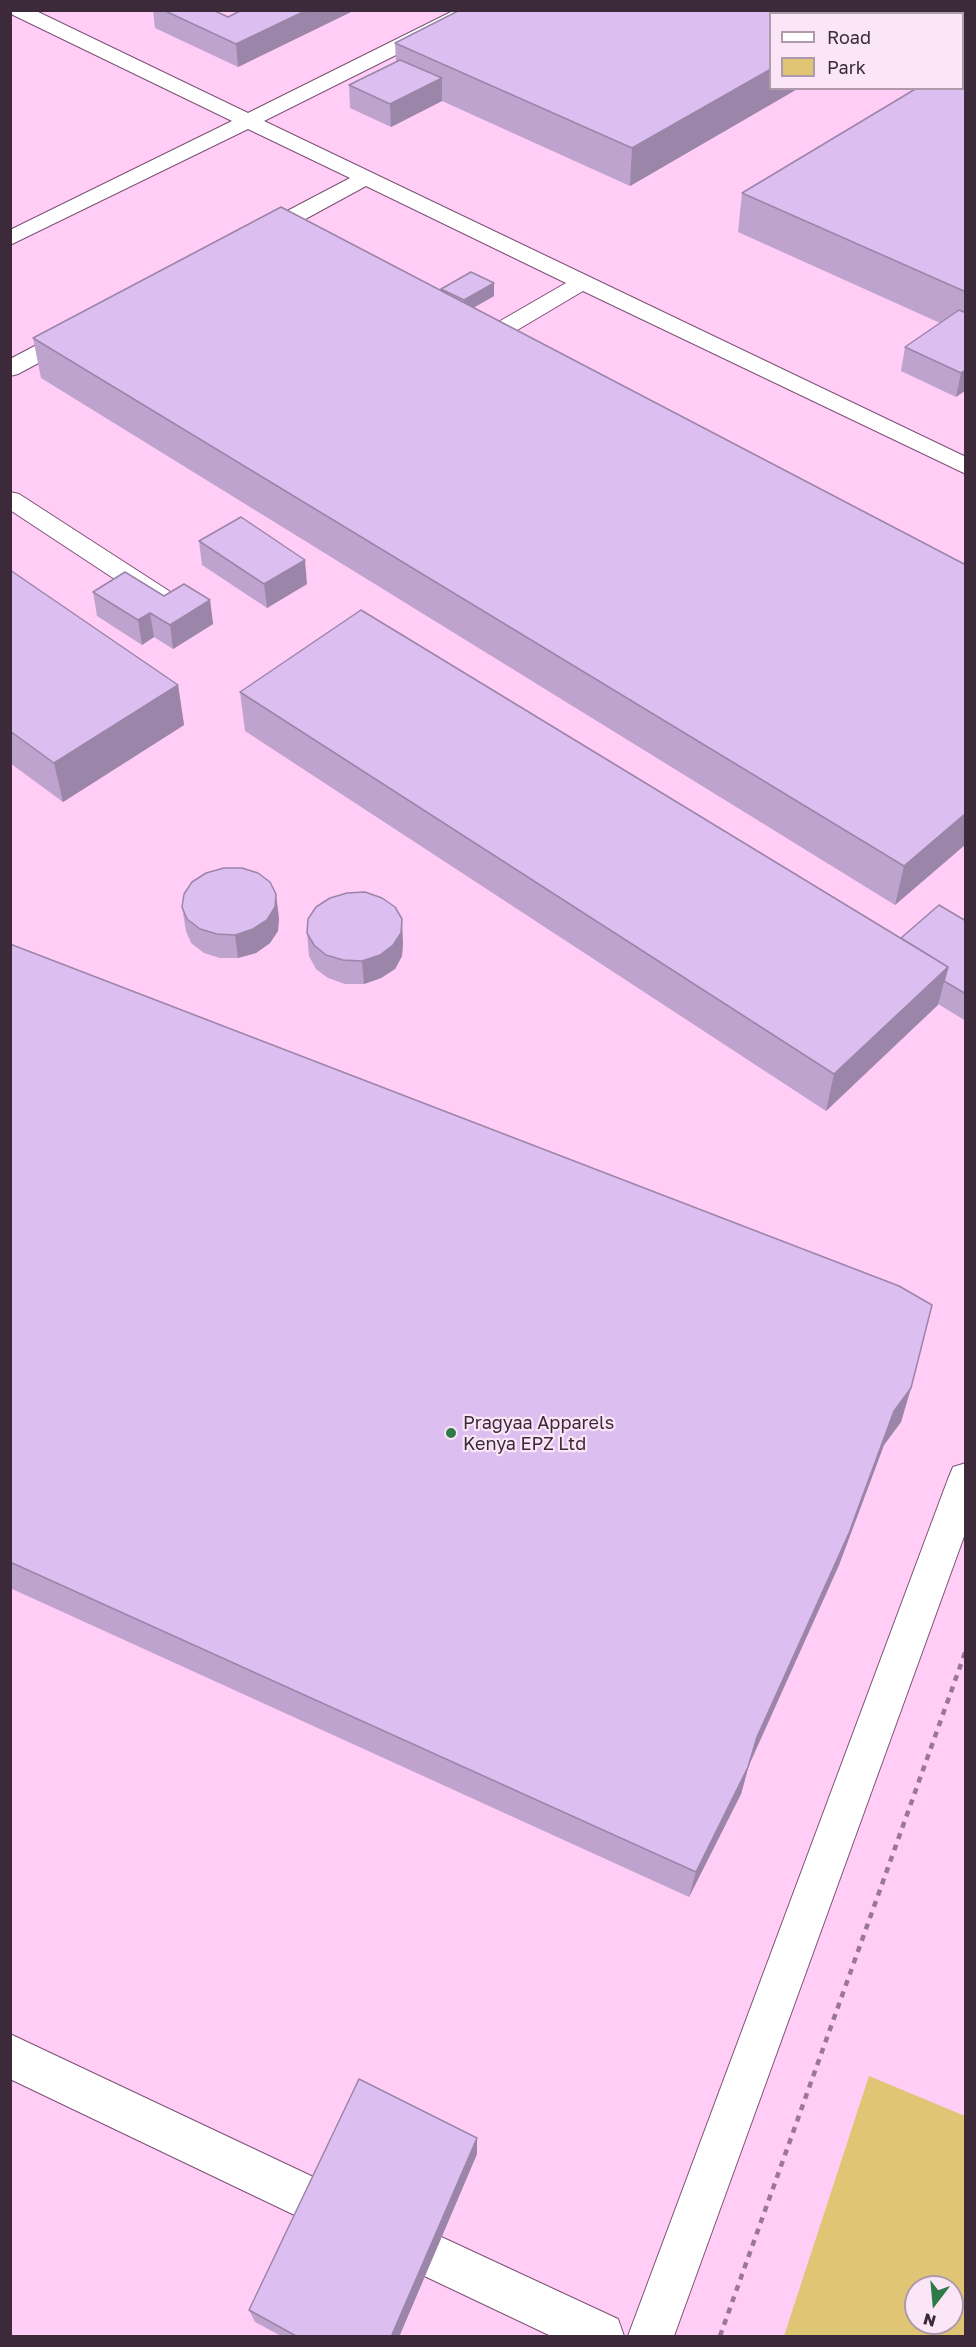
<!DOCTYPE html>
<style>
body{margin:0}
#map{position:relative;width:976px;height:2347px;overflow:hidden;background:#ffcdf6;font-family:"Golos Text",sans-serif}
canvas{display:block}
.frame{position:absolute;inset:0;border:12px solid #3c2939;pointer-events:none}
.legend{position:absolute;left:769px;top:12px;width:195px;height:78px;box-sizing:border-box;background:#fae6f6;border:2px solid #ae9aaa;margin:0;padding:8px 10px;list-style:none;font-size:18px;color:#3c2939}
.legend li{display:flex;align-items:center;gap:12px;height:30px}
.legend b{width:30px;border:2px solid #ae9aaa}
.north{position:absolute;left:904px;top:2275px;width:60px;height:60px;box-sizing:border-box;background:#fae6f6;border:2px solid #ae9aaa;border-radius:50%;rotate:196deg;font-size:16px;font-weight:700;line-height:24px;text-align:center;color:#3c2939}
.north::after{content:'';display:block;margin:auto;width:21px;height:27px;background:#2f7a49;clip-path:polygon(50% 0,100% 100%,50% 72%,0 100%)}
</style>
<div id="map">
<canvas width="976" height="2347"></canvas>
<div class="frame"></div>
<ul class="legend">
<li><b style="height:8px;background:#fff"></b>Road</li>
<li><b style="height:16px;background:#e0c674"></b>Park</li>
</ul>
<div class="north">N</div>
</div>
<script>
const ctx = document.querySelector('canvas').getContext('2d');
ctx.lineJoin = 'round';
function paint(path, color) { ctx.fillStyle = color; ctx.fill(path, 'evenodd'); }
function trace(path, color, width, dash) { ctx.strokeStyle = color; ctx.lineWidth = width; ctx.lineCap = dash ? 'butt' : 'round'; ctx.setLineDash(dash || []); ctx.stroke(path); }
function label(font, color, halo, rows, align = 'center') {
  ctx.font = font + ' "Golos Text",sans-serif'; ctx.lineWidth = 4.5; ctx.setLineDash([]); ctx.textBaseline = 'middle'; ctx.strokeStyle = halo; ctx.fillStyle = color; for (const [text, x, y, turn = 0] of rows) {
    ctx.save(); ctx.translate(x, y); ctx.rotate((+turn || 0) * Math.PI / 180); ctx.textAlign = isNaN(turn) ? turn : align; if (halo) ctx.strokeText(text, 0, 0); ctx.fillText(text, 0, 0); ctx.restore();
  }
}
paint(new Path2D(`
 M869 2076 965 2116V2336H784ZM916 2287H952V2323H916Z`), '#e0c674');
const minor = new Path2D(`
 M10 10H34L248 113 455 10H480L478 14 264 121 966 457V474L583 291 497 342 489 344 481 342 478 337 481 332 566 283 366 186 265 241 257 243 249 241 246 236 249 231 350 178 248 129 10 245V230L232 121 11 14Z
 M77 326 85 328 88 333 85 338 18 374 10 376V359L69 328Z
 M10 492 19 494 169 591 173 597 169 603 160 605 151 603 10 510Z
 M966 1463V1531L674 2336H628L948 1479 953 1467Z
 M10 2034 360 2199 367 2215 360 2231 344 2238 328 2231 10 2079Z
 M394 2215 618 2319 624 2336H551L378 2254 371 2238 378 2222Z`);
trace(minor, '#7b5175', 2);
trace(new Path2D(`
 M720 2336 966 1650`), '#9a7895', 4.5, [6, 6]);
paint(minor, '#fff');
paint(new Path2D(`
 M153 10H213L228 17 242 10H355L238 67 155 28Z
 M460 10H929L928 14H771V88H799L630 186 442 101 391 127 350 108 349 85 396 62 395 43Z
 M966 21V390L956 397 901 371 905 347 940 323 738 232 742 193 963 88V23Z
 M441 289 494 296 473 308 966 565V844L895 905 41 378 33 338 441 291Z
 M199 541 307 584 267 608 202 565Z
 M10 570 178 685 184 725 63 802 10 763Z
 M93 592 210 600 213 624 173 649 154 637 142 645 97 616Z
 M240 692 901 938 966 921V1021L938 1004 826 1111 245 731Z
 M182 907 279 918 278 931 270 943 256 953 238 958H220L204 953 191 943 186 931Z
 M307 933 403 943 402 956 395 969 381 978 364 984H345L328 978 316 969 309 956Z
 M10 944 911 1388 901 1422 884 1445 839 1565 749 1765 741 1794 689 1897 10 1588Z
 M477 2154 399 2337H283L255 2322 249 2310Z`), '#bea3ce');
paint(new Path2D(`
 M307 10H355L238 67 236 44Z
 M884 10H929L928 14H879Z
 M771 69V88H799L630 186 632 148Z
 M442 78V101L391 127 390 104Z
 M494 283V296L464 313V300Z
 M966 370V390L956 397 961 373Z
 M305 560 307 584 267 608 264 584Z
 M210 600 213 624 173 649 170 625Z
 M150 613 154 637 142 645 138 620Z
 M178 685 184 725 63 802 54 763Z
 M966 813V844L895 905 904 866Z
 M276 894 279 918 278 931 270 943 256 953 238 958 235 935Z
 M402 919 403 943 402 956 395 969 381 978 364 984 362 961Z
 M948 967 938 1005 826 1111 834 1074Z
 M911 1388 901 1422 884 1445 839 1565 749 1765 741 1794 689 1897 696 1872 757 1737 894 1411Z
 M477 2138V2154L399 2337H391Z`), '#9b85a8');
const building = new Path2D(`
 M163 10H213L228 17 242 10H307L236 44Z
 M460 10H862L869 13 771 14V69L632 148 395 43Z
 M862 10H884L879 14H869Z
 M966 21V43L963 42V23Z
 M966 59V292L742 193 917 88H963V61Z
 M400 60 442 78 390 104 349 85Z
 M281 207 966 565V813L904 866 33 338Z
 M471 272 494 283 464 300 441 289Z
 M959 310 966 313V370L961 373 905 347Z
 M241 517 305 560 264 584 199 541Z
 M10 570 178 685 54 763 10 731Z
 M125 572 164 596 184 584 210 600 170 625 150 613 138 620 93 592Z
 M361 610 948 967 834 1074 240 692Z
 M224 868H242L258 873 270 882 276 894 275 907 267 920 253 929 235 935 217 934 200 929 187 919 182 907 184 894 192 882 206 873Z
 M365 892 382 898 395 907 402 919 401 933 393 945 380 955 362 961 343 960 326 955 314 945 307 933 308 919 316 907 330 898 347 893Z
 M939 905 966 921V994L944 981 948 967 901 938Z
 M10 944 899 1286 932 1305 911 1388 894 1411 849 1533 757 1737 748 1767 696 1872 10 1562Z
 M359 2079 477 2138 391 2337H298L249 2310Z`);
paint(building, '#ddbef0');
trace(building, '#9b85a8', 1.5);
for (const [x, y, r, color] of [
 [451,1433,6,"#2f7a49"]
]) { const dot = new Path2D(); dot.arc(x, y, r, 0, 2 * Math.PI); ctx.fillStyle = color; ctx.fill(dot); trace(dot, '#fae6f6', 2); }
label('18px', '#3c2939', '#fae6f6', [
 ["Pragyaa Apparels",463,1423],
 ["Kenya EPZ Ltd",463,1444]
], 'left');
</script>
